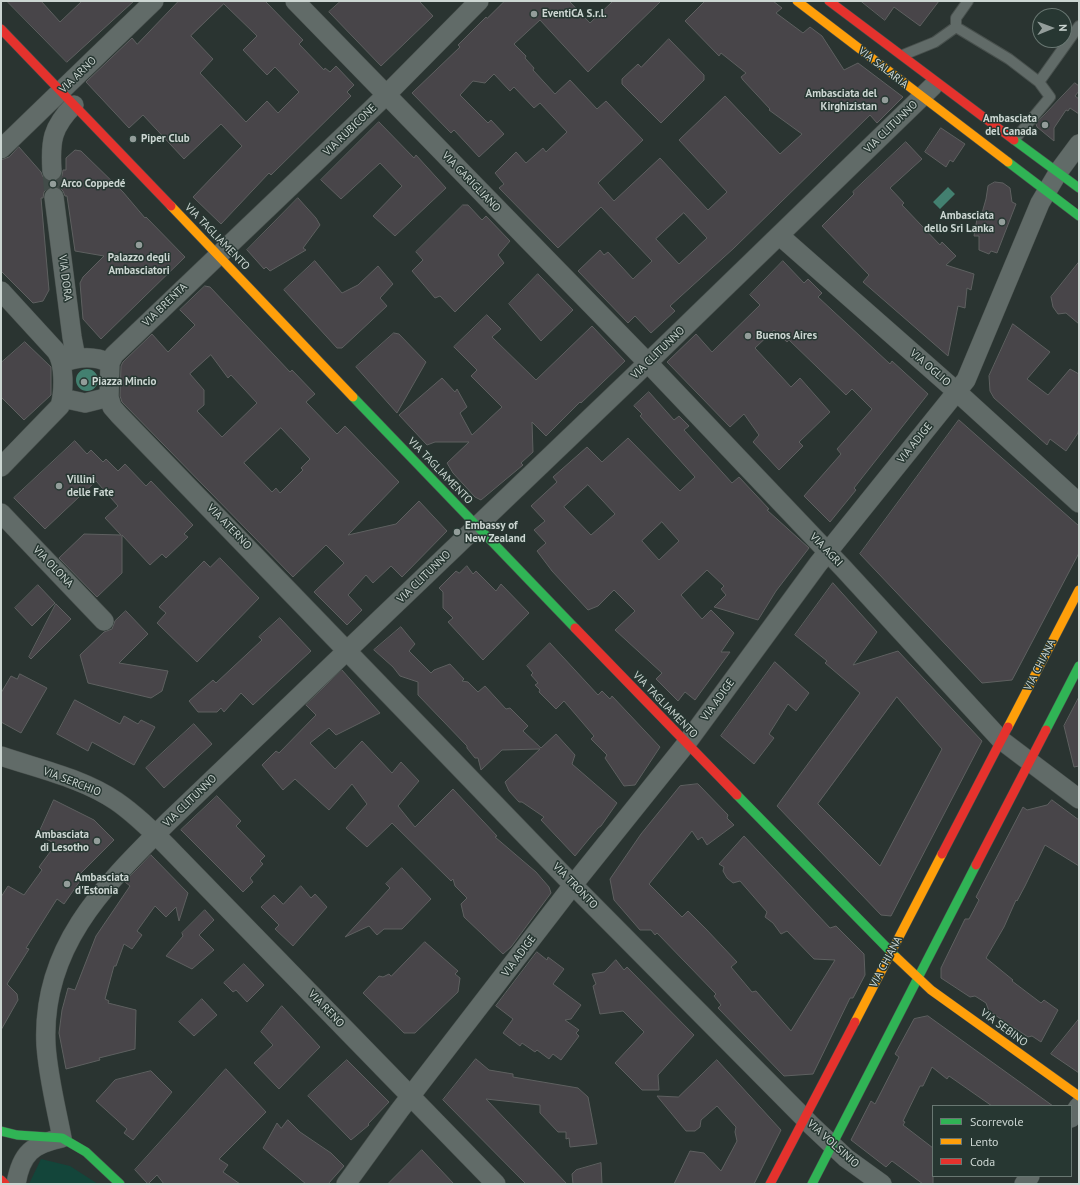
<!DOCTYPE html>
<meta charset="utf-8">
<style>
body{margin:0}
#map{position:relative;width:1080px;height:1185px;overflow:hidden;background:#2a3431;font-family:"PT Sans",sans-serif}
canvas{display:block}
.frame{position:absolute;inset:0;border:2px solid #ccd6d2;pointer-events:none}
.legend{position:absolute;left:932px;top:1105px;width:140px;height:72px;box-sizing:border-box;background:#273732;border:1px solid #697772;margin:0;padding:5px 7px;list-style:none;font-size:12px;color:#ccd6d2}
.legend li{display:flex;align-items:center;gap:8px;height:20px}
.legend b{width:20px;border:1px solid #697772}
.north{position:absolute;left:1032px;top:8px;width:40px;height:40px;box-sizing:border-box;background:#273732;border:1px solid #697772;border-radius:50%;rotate:89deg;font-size:11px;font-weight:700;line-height:16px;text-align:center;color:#ccd6d2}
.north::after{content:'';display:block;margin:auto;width:14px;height:18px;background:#939d9a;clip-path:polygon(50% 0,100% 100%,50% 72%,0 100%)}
</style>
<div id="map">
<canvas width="1080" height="1185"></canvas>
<div class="frame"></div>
<ul class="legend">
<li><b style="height:5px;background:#30b455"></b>Scorrevole</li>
<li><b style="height:5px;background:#ff9f0a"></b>Lento</li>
<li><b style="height:5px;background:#e5322d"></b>Coda</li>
</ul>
<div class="north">N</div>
</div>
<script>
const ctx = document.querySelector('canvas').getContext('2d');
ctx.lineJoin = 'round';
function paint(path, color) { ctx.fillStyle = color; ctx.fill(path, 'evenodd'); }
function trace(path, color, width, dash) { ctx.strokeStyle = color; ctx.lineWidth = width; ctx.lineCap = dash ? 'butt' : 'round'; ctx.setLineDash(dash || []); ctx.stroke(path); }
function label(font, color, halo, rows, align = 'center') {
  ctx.font = font + ' "PT Sans",sans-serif'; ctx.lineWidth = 3; ctx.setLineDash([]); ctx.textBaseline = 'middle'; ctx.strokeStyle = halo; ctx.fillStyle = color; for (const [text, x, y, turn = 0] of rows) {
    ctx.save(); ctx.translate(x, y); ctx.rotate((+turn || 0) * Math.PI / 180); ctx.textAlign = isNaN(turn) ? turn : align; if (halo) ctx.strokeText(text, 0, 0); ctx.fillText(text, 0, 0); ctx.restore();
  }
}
paint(new Path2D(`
 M41 1159 70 1166 98 1184H29Z`), '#13453a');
paint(new Path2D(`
 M948 187 955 194 940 209 933 202Z
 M76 380a11 11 0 1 1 22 0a11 11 0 1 1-22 0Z`), '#438070');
const building = new Path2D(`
 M7 1H41L60 22 82 1H134L67 62Z
 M179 1H265L303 40 299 44 324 70 325 68 330 72 336 66 354 85 347 92 351 96 271 175 269 173 221 224 193 197 242 146 221 124 184 159 143 115 129 128 86 82 132 38 137 44ZM224 4 257 36 243 50 267 75 275 67 299 92 278 113 267 101 246 122 200 73 213 59 191 36Z
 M341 1H419L433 16 381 66 329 12Z
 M505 1H569L590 23 613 1H661L588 72 540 20 514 44 526 56 525 58 534 68 533 70 555 94 570 80 597 109 606 101 643 140 598 183 614 201 660 158 708 210 727 192 679 140 725 96 780 154 802 134 769 110 770 109 743 80 741 77 746 73 721 53 719 56 685 21 705 1H773L782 8 776 13 803 33 810 27 822 36 844 70 858 63 903 97 877 123 870 115 734 248 670 306 675 311 651 333 635 316 628 323 578 271 600 250 604 255 608 252 633 279 652 261 601 207 558 248 499 188 504 184 495 173 516 152 526 163 543 148 546 152 567 132 540 103 534 108 514 87 510 91 494 74 485 83 473 81 460 95 488 123 491 120 504 134 479 157 454 130 451 133 412 93 460 47 458 45 486 17 487 18ZM684 213 707 238 679 264 656 239Z
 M861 1H939L920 26 894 7 885 20Z
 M669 39 704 75V80L661 123 622 84V79L638 64 641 67Z
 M1075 83 1079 86V91L1075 96 1079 99V114L1070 108 1068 111 1066 110 1054 128V141L1037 127 1036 124Z
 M379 122 414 158 416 155 446 188 395 236 373 216 402 186 380 163 341 199 321 180Z
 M941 128 965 144 953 162 950 160 946 167 925 152Z
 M906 142 922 159 890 188 904 203 902 205 940 245 942 242 956 256 946 265 974 274 971 290 967 288 965 308 958 306 948 356 863 282 869 275 822 226 854 194 853 192Z
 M19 147 41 172 43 177 52 182 58 180 62 176 63 170H66V158L75 150 81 151 123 192 145 218 146 217 185 257 101 339 83 319 80 283 83 277 104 256 75 251 67 196H65L63 191 59 187 53 186 48 188 44 192 43 198H41L49 290 43 301 33 303 1 271V160L9 157Z
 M995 182 1003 183 1010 188 1012 202 1016 204 997 253 991 251 989 254 979 250V236H974L977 219 982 213 986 199 988 186Z
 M298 198 316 218 320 225 303 248 306 250 270 271 266 267 264 269 247 250Z
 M463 205H468L482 220 486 216 510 241 498 255 504 263 455 312 440 296 435 298 412 271 423 260 416 252Z
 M315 261 342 293 358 285 378 266 393 284 380 298 387 306 342 348H337L284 290Z
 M783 261 804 283 808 279 822 293 818 297 890 364 892 361 928 394 854 488 856 490 830 522 804 496 841 454 837 449 872 409 852 389 846 395 789 340 787 342 774 330 755 348 791 387 800 378 830 412 799 442 803 446 779 470 753 442 759 435 744 414 730 427 667 362 696 334 712 352 760 305 750 295Z
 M1079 262V324L1066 313 1058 314 1053 307 1051 297Z
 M538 274 573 310 541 341 509 304Z
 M205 286 210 287 290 372 292 370 315 394 306 402 337 434 345 426 399 482 348 535 396 524 419 501 447 531 402 577 391 566 373 583 366 575 348 595 362 610 347 625 314 592 344 563 326 545 293 577 122 402 120 396 121 366 123 362 152 334 168 352 195 325 180 310ZM211 355 228 378 231 375 257 403 222 437 197 411 204 405V390L190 374ZM281 428 310 459 301 468 303 470 280 493 276 488 272 492 244 463Z
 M487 315 501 329 492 337 536 380 592 326 625 361 581 403 580 402 546 436 532 422 533 452 521 463 523 465 481 500 475 497 453 473 447 463 469 442H435L427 445 399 415 442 378 455 392 457 389 467 407 460 413 472 435 502 407 471 376 477 370 454 347Z
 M1013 324 1050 352 1027 379 1048 395 1070 369 1079 374V427L1078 433 1066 451 1050 439 1047 445 994 398 990 391 989 376Z
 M394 333 399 334 426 362 397 413 356 367Z
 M25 342 51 367V395L24 420 1 397V363Z
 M649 392 674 420 679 416 689 426 684 430 732 483 739 477 769 509 767 510 809 548 776 591 758 620 714 607 726 595 721 589 724 586 707 570 681 595 702 619 711 610 734 633 721 652H730L695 700 685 692 678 701 656 679 662 673 615 630 635 611 614 590 598 606 588 610 552 571 537 551 546 543 534 530 545 521 531 506 557 482 553 477 587 447 602 462 628 438 680 491 695 477 640 416 642 414 634 406ZM588 485 615 514 591 535 564 507ZM662 522 679 541 659 560 642 541Z
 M959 420 1079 526V553L1012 680 982 683 860 554Z
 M75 441 87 454 91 450 103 462 106 459 118 471 125 464 146 486 151 481 193 525 184 534 188 537 166 558 162 554 150 565 122 535V573L97 597 59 558 84 534 121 535 105 518 118 506 96 481 45 529 14 498Z
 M220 558 259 598 197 662 157 623 166 613 159 607 204 561 210 567Z
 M467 566 473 574 476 571 496 591 501 584 529 613 483 660 448 622 453 618 443 608V592L439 588 456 571 459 573Z
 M833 583 877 632 853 665 898 651 982 741 891 916 881 915 777 806 860 693 825 663 827 661 795 635ZM897 697 942 749 880 866 818 804Z
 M38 585 55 603 32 626 15 608Z
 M56 604 71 619 31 659 29 657Z
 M126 611 148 634 119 663 168 671 162 691 151 698 88 683 80 655 104 632 112 629 115 621Z
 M280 618 311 651 253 705 241 693 224 712 221 708 217 712H198L189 701 213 680 216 683 262 640 259 637Z
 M401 627 415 644 409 651 431 673 434 670 450 664 464 679 462 681 468 682 478 692 485 686 506 709 510 708 528 726 523 731 541 748 556 734 575 755 572 764 617 803 601 826 598 828 575 856 541 820 544 817 522 802H519L509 791 505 782 540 749 502 750 481 770 478 758H475L467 748V746L418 695V682L400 676 393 667 374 650Z
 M550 643 598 695 602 691 610 699 612 696 660 747 635 785 624 786 605 758 607 755 591 739 594 736 564 701 556 709 539 692 540 690 535 685 538 683 531 675 533 673 527 666Z
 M775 662 809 693 796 711 788 704 769 734 774 738 754 764 721 736Z
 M342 670 380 713 336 735 329 728 310 743 335 769 362 741 392 773 401 762 419 781 398 806 415 827 453 789 497 836 495 837 536 872 549 887 551 893 511 947 503 954 464 917 461 904 467 898 455 886 453 879 451 881 392 823 367 847 346 828 367 804 352 784 329 810 295 779 283 790 262 765 276 751 279 753 316 715 306 705Z
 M20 674 47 688 21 733 1 722V693L11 676 17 679Z
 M1079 697V766L1074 767 1064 726Z
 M75 700 120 724 124 716 138 724 141 720 155 727 134 765 92 742 88 751 57 734Z
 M194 724 212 744 164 788 146 768Z
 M698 784 728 815 727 818 734 825 707 845 702 837 698 840 692 831 649 884 682 917 688 911 706 929 737 962 731 967 752 992 756 991 791 1031 835 960 814 959 787 931 781 934 773 923 765 917 767 912 740 881 733 883 727 878 723 871 724 867 719 864 744 836 830 928 836 926 864 954 865 975 853 998H850L813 1074 784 1076 718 1008 721 1005 714 996 716 994 657 933 655 935 651 930H640L614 900 610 879 641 834 680 786Z
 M217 796 241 821 236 826 265 856 260 861 263 864 250 878 253 882 243 892 181 830Z
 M54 800 94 820 114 840 76 878 80 881 64 904 57 899 26 948 29 949 7 984 17 994 18 1000 1 1030V897L8 886 24 895 42 870 39 867 56 844 42 837 39 833Z
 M1052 800 1079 820V866L1045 845 1025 886 1017 901 1016 900 1004 927 986 958 1013 980 1012 981 1041 1003 1044 1000 1058 1010 1041 1042 1032 1036 1028 1037 989 1011 986 1003 975 996 970 997 941 978V968L965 919H969L979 900 976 897 1023 807 1027 810 1047 805Z
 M151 855 188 893 179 921 176 907 166 917 155 906 137 931 142 935 132 949 124 944 116 966H114L105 999 109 1001 108 1003 136 1010 135 1049 99 1058 100 1060 66 1069 59 1033 62 1010 68 988 75 990 96 936 130 886 125 882Z
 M402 868 431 899 402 929H384L377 935 369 926 345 937 390 888 386 884Z
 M301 886 311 898 315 894 327 907 293 946 275 929 279 925 261 907 274 895 283 904Z
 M205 910 214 920 199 935 214 950 192 969 166 956 183 936 182 933Z
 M425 942 458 971 455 974 460 978 458 992 415 1033H404L363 993 379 976 383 977 389 974 391 976Z
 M537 952 547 960 548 957 564 969 553 984 581 1005 571 1019 565 1020 579 1030 576 1033 579 1036 561 1060 553 1054 549 1059 537 1050 535 1052 522 1043 520 1046 503 1033 513 1019 496 1006Z
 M616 960 624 970 627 967 694 1035 658 1075 659 1090H642L615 1063 644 1032 623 1011 600 1014 593 986 596 984 592 974 604 972Z
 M244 964 264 985 247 1002 236 990 233 992 224 983Z
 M202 999 217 1015 194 1036 179 1022Z
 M282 1006 320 1047 279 1089 254 1063 273 1045 261 1032Z
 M928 1016 1053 1106H992L949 1076 947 1079 932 1067 923 1086H920L903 1121 905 1122 903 1125 933 1148V1184H923L892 1161 886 1167 851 1140 871 1101 875 1104 899 1057 895 1054 914 1019Z
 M1079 1019V1073L1051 1054Z
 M476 1059 489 1070 513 1074V1077L578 1088 588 1097 597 1144 570 1147 569 1138 566 1139V1132H558L540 1113V1105L486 1099 567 1184H526L443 1100Z
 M347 1060 389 1102 368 1124 369 1125 351 1140 308 1096Z
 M717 1060 781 1130 754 1184H674L690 1151 704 1153 721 1171 737 1141 735 1132 736 1127 717 1106 701 1120 700 1127 695 1131H686L657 1096 678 1097Z
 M226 1069 266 1112 219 1159 228 1165 223 1172 240 1184H164L157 1175 148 1184 135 1170Z
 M151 1071 172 1092 133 1140 124 1133 127 1129 96 1101 115 1080Z
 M288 1120 300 1132 331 1153 344 1166 328 1184H306L263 1148 277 1123 281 1128Z
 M422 1150 454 1184H388Z
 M601 1163 602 1184H573L572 1174 576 1170Z`);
paint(building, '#484549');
trace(building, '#5e6060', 1);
trace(new Path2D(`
 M52 171 54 197`), '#424c49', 19, [19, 10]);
const lane = new Path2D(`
 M968 1 956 18V27L1009 59 1039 82 1050 97 1015 139
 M903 55 935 42 956 27
 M1039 82 1079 26`);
const street = new Path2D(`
 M295 1 648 363 843 568 1001 740 1079 799
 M479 1 380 101 114 355 110 363 109 397 112 407 119 415 573 885 812 1126 846 1158 882 1184
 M1 149 154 1
 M52 171C50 141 52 127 74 105
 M54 197 72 337 76 358
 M780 236 956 391 1079 503
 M1 291 56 351C65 363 64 392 60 406L1 467
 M65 362C81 356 95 356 110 363
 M62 398 85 403 109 397
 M1 513 104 621
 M1 756C39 769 82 778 116 801 135 814 151 830 167 846L496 1184
 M1071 1118 1079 1106
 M16 1184C21 1153 33 1144 62 1138 56 1107 48 1076 46 1045 41 946 105 885 169 821L637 373 933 86
 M346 1184 399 1111 573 885 686 744 818 564 966 380 1040 203 1059 171 1079 144
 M1024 1184 1030 1176`);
const fast = new Path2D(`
 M1014 140 1079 188
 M1008 162 1079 216
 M353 397 575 628
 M1046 730 1079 666
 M737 795 896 957
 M1 1131 17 1135 62 1138 86 1152 120 1184
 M812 1184 976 865`);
const slow = new Path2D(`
 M797 1 1008 162
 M171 206 353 397
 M1008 727 1079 590
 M896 957 931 990 1079 1096
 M855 1022 942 854`);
const jam = new Path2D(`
 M829 1 1014 140
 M1 29 171 206
 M575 628 737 795
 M942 854 1008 727
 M976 865 1046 730
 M1 1180 5 1184
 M770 1184 855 1022`);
trace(lane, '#48504d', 12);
trace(street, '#48504d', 20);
trace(fast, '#48504d', 10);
trace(slow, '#48504d', 10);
trace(jam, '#48504d', 10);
trace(lane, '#616b68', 10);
trace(street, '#616b68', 19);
trace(fast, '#30b455', 9);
trace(slow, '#ff9f0a', 9);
trace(jam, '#e5322d', 9);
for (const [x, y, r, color] of [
 [534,14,4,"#939d9a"],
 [885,100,4,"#939d9a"],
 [1045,125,4,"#939d9a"],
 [133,139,4,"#939d9a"],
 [53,184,4,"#939d9a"],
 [1002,222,4,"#939d9a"],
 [139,245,4,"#939d9a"],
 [748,336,4,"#939d9a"],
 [84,382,4,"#939d9a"],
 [59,486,4,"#939d9a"],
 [457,532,4,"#939d9a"],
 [97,841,4,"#939d9a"],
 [67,884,4,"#939d9a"]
]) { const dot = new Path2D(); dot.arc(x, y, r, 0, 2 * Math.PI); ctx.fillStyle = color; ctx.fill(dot); trace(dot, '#273732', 1.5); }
label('bold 11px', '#ccd6d2', '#273732', [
 ["EventiCA S.r.l.",542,14],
 ["Ambasciata del",877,94,"right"],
 ["Kirghizistan",877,107,"right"],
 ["Ambasciata",1037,119,"right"],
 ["del Canada",1037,132,"right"],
 ["Piper Club",141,139],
 ["Arco Coppedé",61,184],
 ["Ambasciata",994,216,"right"],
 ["dello Sri Lanka",994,229,"right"],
 ["Palazzo degli",139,258,"center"],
 ["Ambasciatori",139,271,"center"],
 ["Buenos Aires",756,336],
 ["Piazza Mincio",92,382],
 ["Villini",67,480],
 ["delle Fate",67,493],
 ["Embassy of",465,526],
 ["New Zealand",465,539],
 ["Ambasciata",89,835,"right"],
 ["di Lesotho",89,848,"right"],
 ["Ambasciata",75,878],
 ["d'Estonia",75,891]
], 'left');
label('11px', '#ccd6d2', '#273732', [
 ["VIA SALARIA",883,68,38],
 ["VIA ARNO",78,75,-44],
 ["VIA CLITUNNO",891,127,-44],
 ["VIA RUBICONE",350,130,-44],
 ["VIA GARIGLIANO",471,182,46],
 ["VIA TAGLIAMENTO",217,237,46],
 ["VIA DORA",65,278,83],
 ["VIA BRENTA",165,305,-44],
 ["VIA CLITUNNO",658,353,-44],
 ["VIA OGLIO",930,368,41],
 ["VIA ADIGE",915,443,-51],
 ["VIA TAGLIAMENTO",440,471,46],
 ["VIA ATERNO",229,527,46],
 ["VIA AGRI",826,550,46],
 ["VIA OLONA",53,567,46],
 ["VIA CLITUNNO",424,577,-44],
 ["VIA CHIANA",1040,665,-63],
 ["VIA ADIGE",718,700,-54],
 ["VIA TAGLIAMENTO",665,705,46],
 ["VIA SERCHIO",72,782,21],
 ["VIA CLITUNNO",190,801,-44],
 ["VIA TRONTO",575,886,46],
 ["VIA ADIGE",519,956,-53],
 ["VIA CHIANA",886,962,-62],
 ["VIA RENO",326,1009,46],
 ["VIA SEBINO",1004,1028,36],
 ["VIA VOLSINIO",833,1144,42]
]);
</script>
